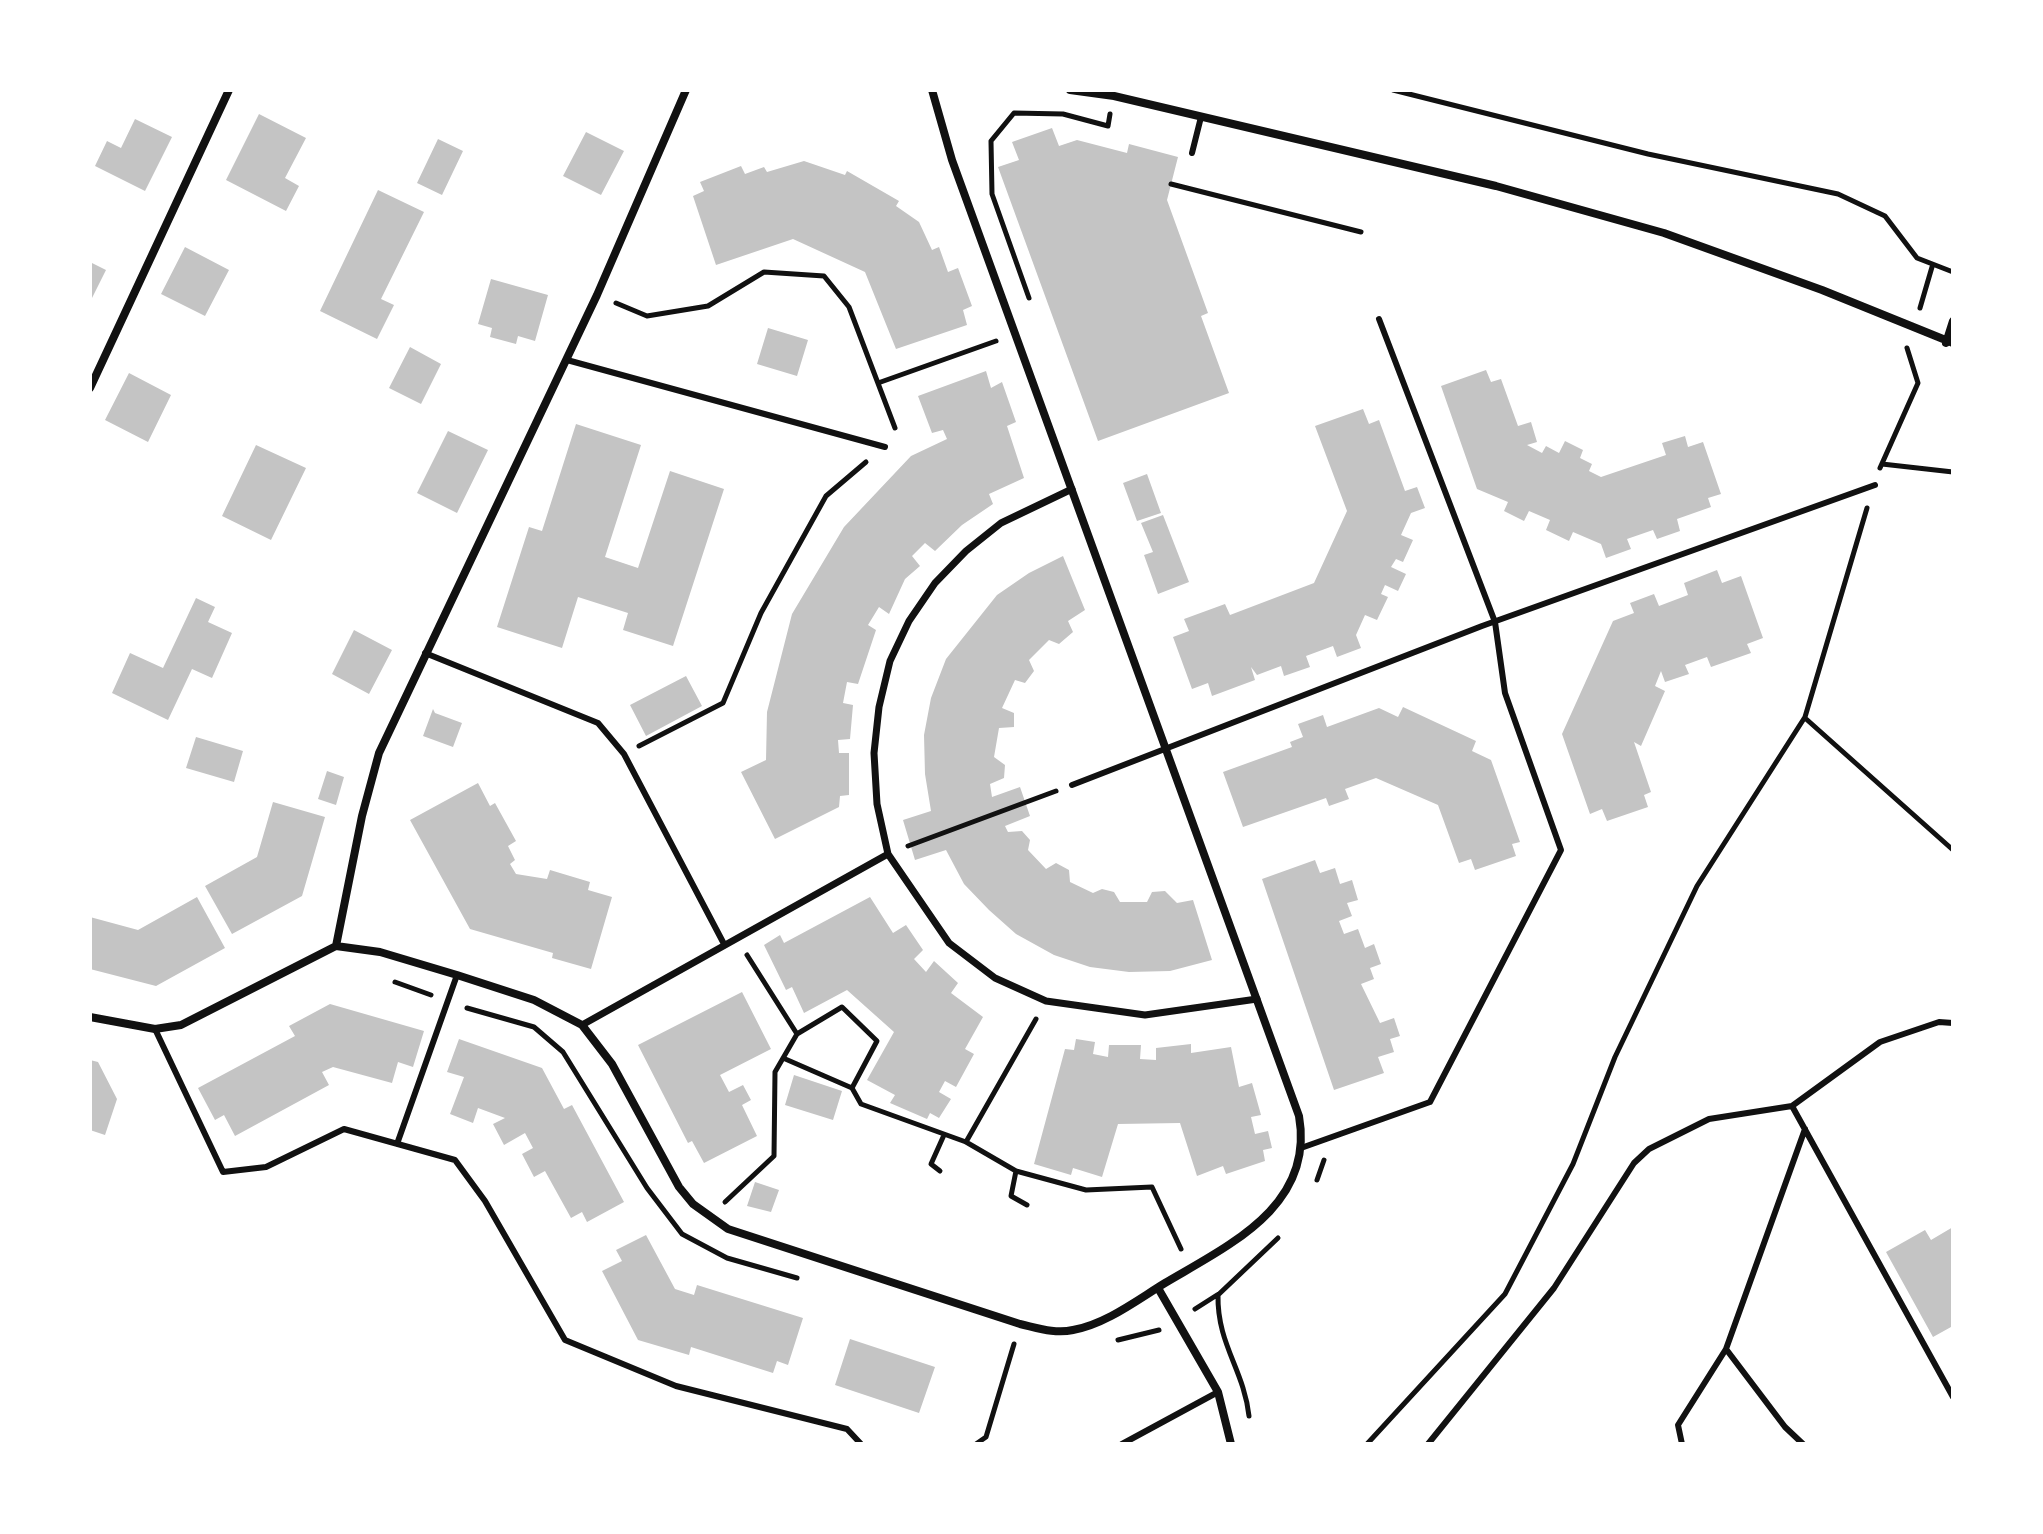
<!DOCTYPE html>
<style>
body{margin:0}
#map{position:relative;width:2043px;height:1534px;overflow:hidden;background:#fff;font-family:Figtree,sans-serif}
canvas{display:block}
.frame{position:absolute;inset:0;border:92px solid #fff;pointer-events:none}
</style>
<div id="map">
<canvas width="2043" height="1534"></canvas>
<div class="frame"></div>
</div>
<script>
const ctx = document.querySelector('canvas').getContext('2d');
ctx.lineJoin = 'round';
function paint(path, color) { ctx.fillStyle = color; ctx.fill(path, 'evenodd'); }
function trace(path, color, width, dash) { ctx.strokeStyle = color; ctx.lineWidth = width; ctx.lineCap = dash ? 'butt' : 'round'; ctx.setLineDash(dash || []); ctx.stroke(path); }
paint(new Path2D(`
 M259 114 306 138 285 178 299 186 286 211 226 180Z
 M135 119 172 137 145 191 95 166 107 141 121 148Z
 M1052 128 1059 146 1077 140 1127 153 1129 144 1178 157 1167 200 1208 313 1201 316 1229 393 1098 441 998 167 1019 160 1012 142Z
 M586 132 624 151 601 195 563 176Z
 M438 139 463 151 442 195 417 183Z
 M804 161 845 175 847 171 899 201 896 206 919 222 932 250 939 247 948 272 958 268 972 306 963 310 967 325 896 349 865 272 793 239 716 265 693 196 704 191 700 182 741 166 745 174 764 167 767 172Z
 M378 190 424 212 381 299 394 305 377 339 320 311Z
 M185 247 229 270 205 316 161 294Z
 M90 262 106 270 90 302Z
 M491 279 548 295 535 341 518 336 516 344 490 337 492 328 478 324Z
 M768 328 808 340 797 376 757 364Z
 M410 347 441 364 421 404 389 388Z
 M1486 370 1491 382 1501 379 1518 426 1531 422 1537 442 1527 445 1542 453 1546 446 1559 453 1565 441 1583 450 1580 458 1592 464 1589 471 1601 477 1666 455 1662 443 1685 436 1688 447 1703 442 1721 494 1708 498 1711 507 1677 519 1680 531 1657 539 1653 530 1627 539 1631 549 1606 558 1601 544 1573 532 1569 541 1546 530 1550 520 1529 511 1524 521 1504 511 1508 502 1477 489 1441 386Z
 M986 371 991 388 1002 382 1016 422 1007 426 1024 478 989 494 993 504 962 525 935 551 925 543 912 556 920 566 905 579 889 614 879 607 868 625 876 630 858 684 847 682 843 703 853 705 850 739 838 740 839 753H849V795L840 796 839 807 775 839 741 772 766 760 767 712 792 614 844 527 911 456 947 439 943 430 932 433 918 396Z
 M129 373 171 395 148 442 105 420Z
 M1363 409 1369 424 1379 420 1405 491 1417 487 1425 508 1411 513 1401 535 1413 540 1403 562 1396 559 1391 567 1406 574 1398 591 1385 585 1381 594 1388 597 1377 620 1365 615 1356 635 1361 648 1337 657 1333 646 1306 656 1310 667 1284 676 1281 666 1257 675 1251 667 1255 680 1212 696 1208 683 1192 689 1173 637 1189 631 1184 619 1225 604 1230 615 1314 583 1347 511 1315 426Z
 M576 424 641 445 605 557 638 568 670 471 724 489 673 646 623 630 628 613 578 597 562 648 497 627 529 527 542 531Z
 M448 431 488 450 457 513 417 493Z
 M256 445 306 468 271 540 222 516Z
 M1147 474 1161 513 1137 521 1123 483Z
 M1163 515 1189 582 1158 594 1144 555 1153 552 1141 523Z
 M1063 556 1085 610 1068 621 1073 632 1059 644 1049 640 1029 660 1034 671 1025 683 1015 680 1002 708 1014 713V727L999 728 994 757 1005 765 1004 778 990 784 992 797 1020 787 1030 816 1005 826 1008 832 1022 831 1030 840 1028 850 1046 869 1056 863 1069 870 1070 882 1093 893 1102 889 1114 892 1120 902H1147L1152 892 1165 891 1177 903 1193 900 1212 960 1170 971 1129 972 1090 967 1054 955 1016 934 989 910 964 884 946 850 915 860 903 820 931 811 925 774 924 735 931 698 946 659 997 595 1029 573Z
 M1717 570 1722 583 1741 576 1763 638 1747 644 1751 653 1711 667 1707 657 1685 665 1689 674 1665 682 1661 671 1655 686 1665 691 1641 746 1634 742 1651 792 1644 795 1648 807 1607 821 1602 809 1590 814 1562 734 1613 621 1634 613 1630 603 1654 594 1659 606 1688 595 1684 583Z
 M196 598 215 607 208 622 232 633 212 678 192 669 168 720 112 693 130 653 163 668Z
 M354 630 392 650 369 694 332 674Z
 M686 676 702 706 646 736 630 705Z
 M1403 707 1476 741 1472 751 1491 760 1520 842 1512 844 1516 856 1475 870 1471 859 1459 863 1438 805 1376 778 1345 789 1349 799 1329 806 1326 798 1243 827 1223 772 1292 747 1290 742 1303 737 1298 724 1323 715 1327 727 1379 708 1398 717Z
 M433 709 435 713 462 723 453 747 423 736Z
 M196 737 243 751 234 782 186 768Z
 M327 771 344 777 336 805 318 799Z
 M478 783 490 806 495 803 516 841 508 846 515 860 510 864 516 874 547 879 550 870 590 882 588 890 612 897 591 969 552 958 553 953 470 929 410 820Z
 M273 802 325 817 302 896 232 934 205 886 257 857Z
 M1315 860 1320 873 1335 868 1340 884 1352 880 1358 900 1347 903 1352 916 1339 921 1344 934 1358 929 1365 948 1374 944 1381 964 1370 968 1374 979 1361 984 1380 1023 1394 1018 1400 1036 1390 1039 1394 1052 1378 1057 1384 1073 1334 1090 1262 879Z
 M197 897 225 948 156 986 90 969V917L138 930Z
 M870 897 893 933 906 925 923 950 914 959 926 972 934 961 958 983 951 993 983 1017 965 1049 974 1054 956 1087 945 1081 939 1092 951 1099 939 1118 930 1113 927 1119 890 1103 895 1095 867 1080 894 1032 847 990 804 1013 792 987 786 990 764 945 780 935 784 943Z
 M742 992 771 1049 720 1075 729 1092 743 1085 751 1100 742 1105 757 1136 704 1163 692 1141 688 1143 638 1045Z
 M330 1004 424 1031 413 1067 398 1062 392 1083 333 1067 322 1072 329 1085 235 1136 224 1115 215 1120 198 1088 295 1036 289 1026Z
 M459 1039 542 1068 564 1109 572 1105 624 1202 587 1222 582 1212 571 1218 545 1171 534 1177 522 1154 533 1148 525 1133 504 1145 493 1124 505 1118 478 1108 473 1123 450 1114 464 1077 447 1072Z
 M1076 1039 1095 1042 1093 1054 1108 1057 1109 1045H1141L1140 1059 1156 1060V1048L1191 1044V1053L1231 1047 1239 1087 1252 1083 1261 1115 1251 1117 1255 1134 1268 1131 1272 1148 1263 1150 1265 1161 1226 1174 1223 1166 1197 1176 1180 1123 1118 1124 1102 1177 1073 1168 1071 1175 1034 1164 1065 1049 1074 1050Z
 M90 1060 98 1062 117 1099 105 1135 90 1130Z
 M794 1075 842 1091 833 1120 785 1105Z
 M755 1182 779 1190 771 1212 747 1206Z
 M1953 1227V1330L1951 1327 1933 1337 1886 1252 1925 1230 1931 1240Z
 M646 1235 675 1289 694 1295 697 1285 803 1318 788 1365 777 1361 773 1373 691 1347 689 1355 638 1340 602 1271 622 1261 616 1250Z
 M850 1339 935 1367 919 1413 835 1385Z`), '#c4c4c4');
trace(new Path2D(`
 M1393 90 1648 154 1838 194 1885 216 1917 258 1953 272
 M1171 184 1361 232
 M1029 298 992 194 991 141 1014 113 1063 114 1108 126 1110 114
 M616 303 647 316 708 306 764 272 824 276 849 307 895 428
 M1920 308 1932 267
 M878 383 996 341
 M1882 464 1953 472
 M1880 468 1918 383 1907 348
 M1805 718 1953 850
 M639 746 723 703 761 613 826 496 866 462
 M908 846 1056 791
 M747 955 797 1034 842 1007 877 1041 852 1088 861 1104 966 1142
 M395 982 431 995
 M467 1008 534 1027 563 1052 647 1188 682 1234 727 1258 797 1278
 M783 1058 852 1088
 M940 1171 931 1164 944 1135
 M1016 1171 966 1142 1036 1019
 M1317 1180 1324 1160
 M725 1202 774 1156 775 1072 797 1034
 M1027 1205 1011 1196 1016 1171 1086 1190 1152 1187 1181 1249
 M1195 1309 1217 1295
 M1118 1340 1159 1330
 M1249 1416C1244 1370 1217 1344 1218 1295L1278 1238
 M976 1444 986 1437 1014 1344
 M1367 1444 1505 1294 1573 1164 1615 1057 1697 886 1805 717 1867 508`), '#111', 5);
trace(new Path2D(`
 M1192 153 1201 117
 M567 360 885 447
 M425 653 598 723 624 754 724 944
 M1072 785 1482 626 1875 485
 M155 1029 223 1172 266 1167 344 1129 455 1160 485 1201 565 1340 676 1386 847 1429 861 1444
 M1792 1106 1953 1397
 M397 1144 457 975
 M1301 1148 1430 1102 1561 850 1505 693 1495 622 1379 319
 M1122 1444 1218 1392
 M1428 1444 1554 1288 1634 1163 1649 1149 1709 1119 1792 1106 1880 1042 1939 1022 1953 1023
 M1682 1444 1678 1425 1726 1349
 M1803 1444 1785 1427 1726 1349 1805 1129`), '#111', 6);
trace(new Path2D(`
 M1072 489 1001 523 966 551 935 583 909 621 890 661 879 707 874 753 877 804 888 854 949 943 995 978 1046 1001 1145 1015 1257 999
 M582 1025 888 854`), '#111', 7);
trace(new Path2D(`
 M1070 90 1114 96 1496 186 1664 233 1822 290 1953 343
 M1946 343 1953 321
 M90 388 229 90
 M336 946 362 816 379 753 597 295 686 90
 M90 1017 155 1029 181 1025 336 946 380 952 457 975 534 1000 582 1025 612 1064 679 1187 693 1204 728 1229 1020 1324C1038 1328 1055 1334 1073 1330 1106 1324 1137 1300 1165 1283 1229 1245 1315 1206 1299 1116L952 160 932 90
 M1158 1288 1218 1392 1231 1444`), '#111', 8);
</script>
